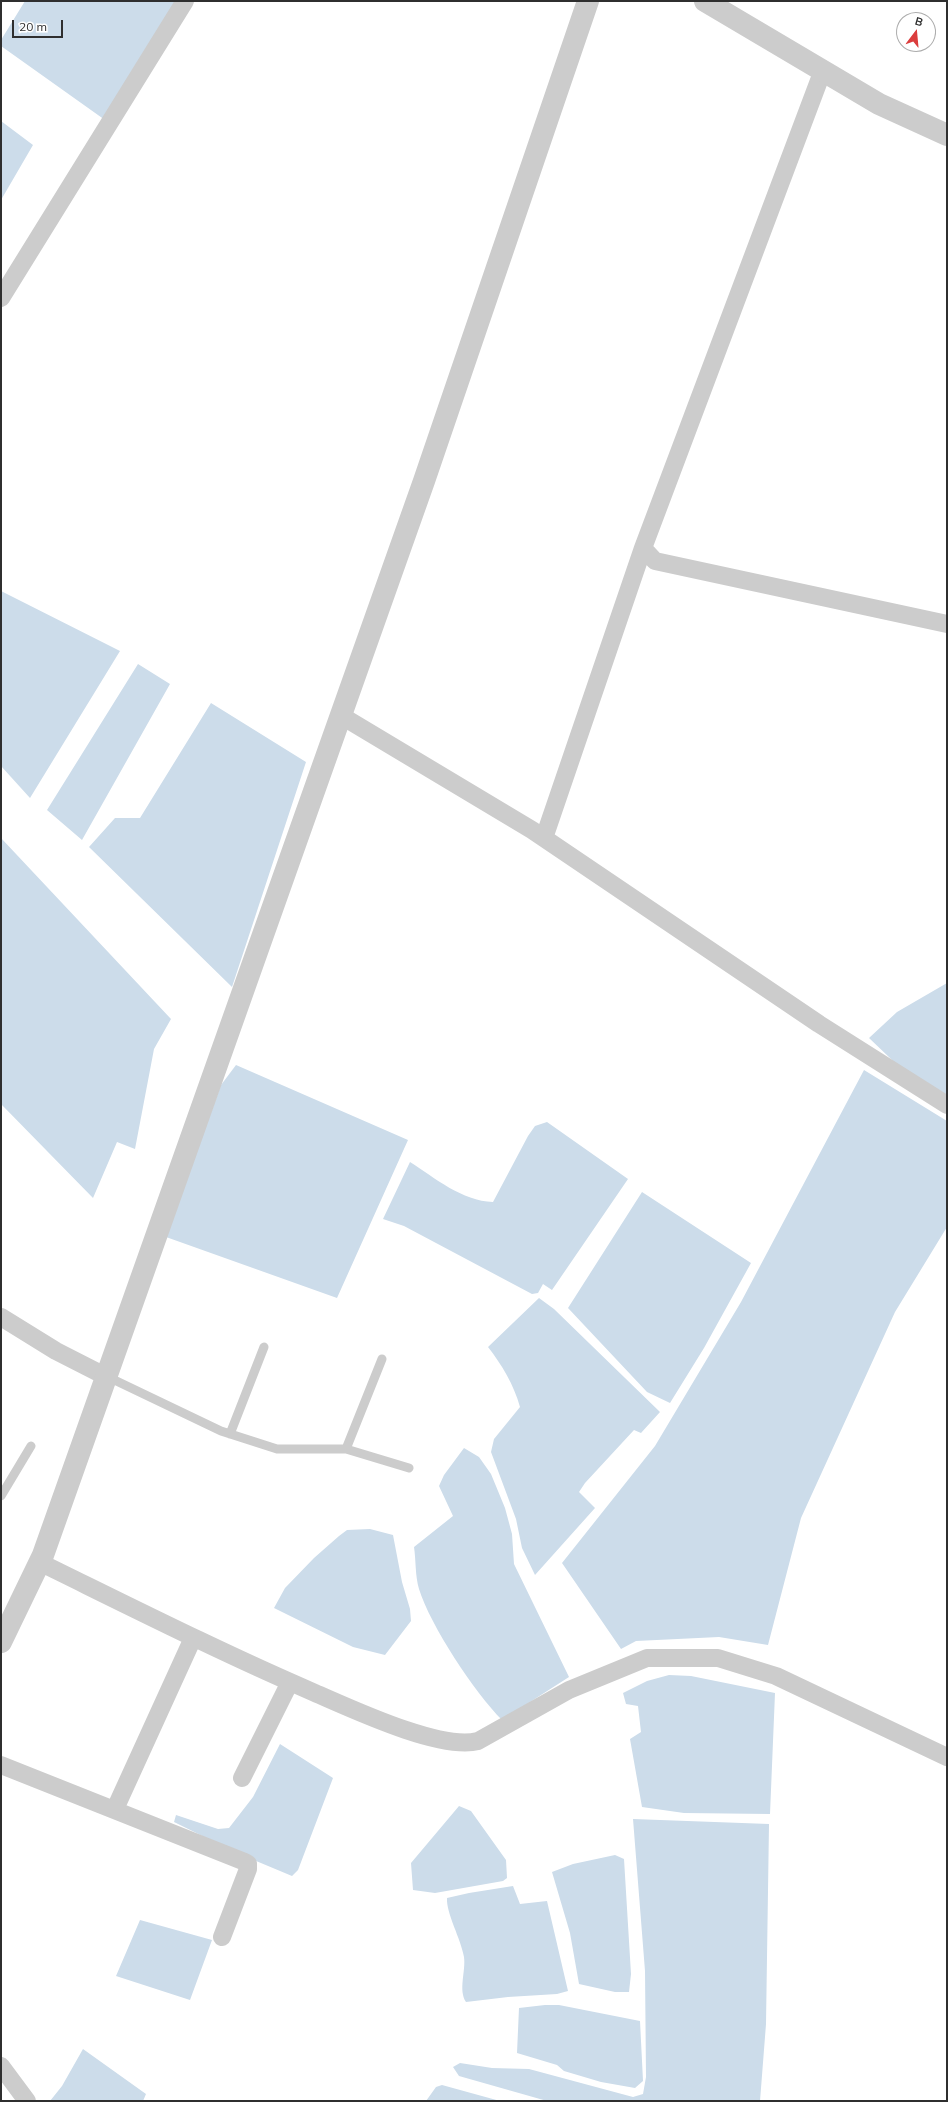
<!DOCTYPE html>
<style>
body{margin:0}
#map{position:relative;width:948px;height:2102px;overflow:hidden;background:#fff;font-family:Mulish,sans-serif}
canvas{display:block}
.frame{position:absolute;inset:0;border:2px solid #2f2f2f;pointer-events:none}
.north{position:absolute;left:896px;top:12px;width:40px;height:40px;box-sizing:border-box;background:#fff;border:1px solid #acacac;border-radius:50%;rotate:16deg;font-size:11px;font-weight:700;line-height:16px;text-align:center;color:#2f2f2f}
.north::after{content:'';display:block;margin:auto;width:14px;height:18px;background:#db3d3d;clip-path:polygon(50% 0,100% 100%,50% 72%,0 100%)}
.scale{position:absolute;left:12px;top:20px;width:51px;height:18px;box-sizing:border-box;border:2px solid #2f2f2f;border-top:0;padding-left:5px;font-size:12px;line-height:14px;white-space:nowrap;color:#2f2f2f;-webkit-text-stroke:3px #fff;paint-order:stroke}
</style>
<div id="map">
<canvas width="948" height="2102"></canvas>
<div class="frame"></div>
<div class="north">B</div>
<div class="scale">20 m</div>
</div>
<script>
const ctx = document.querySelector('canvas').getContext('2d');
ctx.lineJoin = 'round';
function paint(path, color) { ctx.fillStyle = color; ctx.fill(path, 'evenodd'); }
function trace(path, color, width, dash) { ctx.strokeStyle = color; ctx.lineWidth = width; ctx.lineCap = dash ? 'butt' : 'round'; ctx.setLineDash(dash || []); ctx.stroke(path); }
paint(new Path2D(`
 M25 1H180L105 120 1 46V40Z
 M1 121 33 145 1 200Z
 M1 591 120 651 30 798 1 766Z
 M138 664 170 684 82 840 47 810Z
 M211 703 306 762 232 987 89 847 115 818H140Z
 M1 838 171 1019 154 1049 135 1149 117 1142 93 1198 1 1104Z
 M947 983V1098L912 1079 869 1038 897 1012Z
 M236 1065 408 1140 337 1298 166 1237 221 1085Z
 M864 1070 947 1121V1227L895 1312 801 1518 768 1645 719 1637 636 1641 621 1649 562 1563 655 1446 741 1302Z
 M547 1122 628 1179 552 1290 543 1284 538 1293 532 1294 404 1226 383 1219 410 1162C435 1178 462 1201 493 1202L528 1136 535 1126Z
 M642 1192 751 1263 704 1348 670 1403 647 1392 568 1308Z
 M539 1298 554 1309 660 1412 641 1433 634 1430 585 1483 579 1492 595 1508 535 1575 522 1548 516 1519 491 1452 494 1439 520 1407C514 1385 502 1365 488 1347Z
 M464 1448 479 1457 491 1474 505 1508 512 1534 514 1564 569 1677 502 1720C475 1693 430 1625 419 1589 415 1576 416 1560 414 1547L453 1516 439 1486 444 1475Z
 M370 1529 393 1535 402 1582 410 1609 411 1621 385 1655 353 1647 274 1608 285 1588 314 1558 339 1536 347 1530Z
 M669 1675 691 1676 775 1693 770 1814 684 1813 642 1807 630 1739 641 1732 638 1706 626 1704 623 1693 647 1681Z
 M280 1744 333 1778 298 1870 292 1876 237 1853 174 1822 176 1815 218 1829 229 1828 253 1797Z
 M459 1806 471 1811 506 1860 507 1878 503 1881 435 1893 413 1890 411 1863Z
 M633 1819 769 1824 766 2024 760 2101H547L459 2076 453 2067 460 2063 492 2068 529 2069 633 2097 643 2094 646 2077 645 1971Z
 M615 1855 624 1859 631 1974 629 1992H615L579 1984 570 1933 552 1872 573 1864Z
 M513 1886 520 1904 547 1901 568 1991 557 1994 508 1997 466 2002C458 1990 466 1971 464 1957 461 1939 446 1913 447 1898L469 1893Z
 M140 1920 212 1940 190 2000 116 1976Z
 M545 2005H559L640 2021 643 2081 635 2088 601 2082 564 2071 557 2065 517 2053 519 2008Z
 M83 2049 146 2094 143 2101H50L62 2086Z
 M442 2085 500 2101H426L436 2087Z`), '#ccdcea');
trace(new Path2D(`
 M106 1376 221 1431 277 1449H346L409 1468
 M230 1434 264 1347
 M346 1449 382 1359
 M1 1496 31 1446`), '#ccc', 9);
trace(new Path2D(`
 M823 70 643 548 655 561 947 624
 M1 298 185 1
 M340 715 532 830 819 1024 947 1105
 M544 838 643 548
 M1 1317 56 1351 105 1376
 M39 1562C131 1607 222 1653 315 1693 352 1709 441 1751 478 1741L569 1690 647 1658H718L776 1676 947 1757
 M1 1765 245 1862 248 1864V1869L222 1937
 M242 1778 290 1682
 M115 1809 193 1638
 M1 2066 27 2101`), '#ccc', 18);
trace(new Path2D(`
 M705 1 879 104 947 135
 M1 1642 43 1555 424 481 588 1`), '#ccc', 22);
</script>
